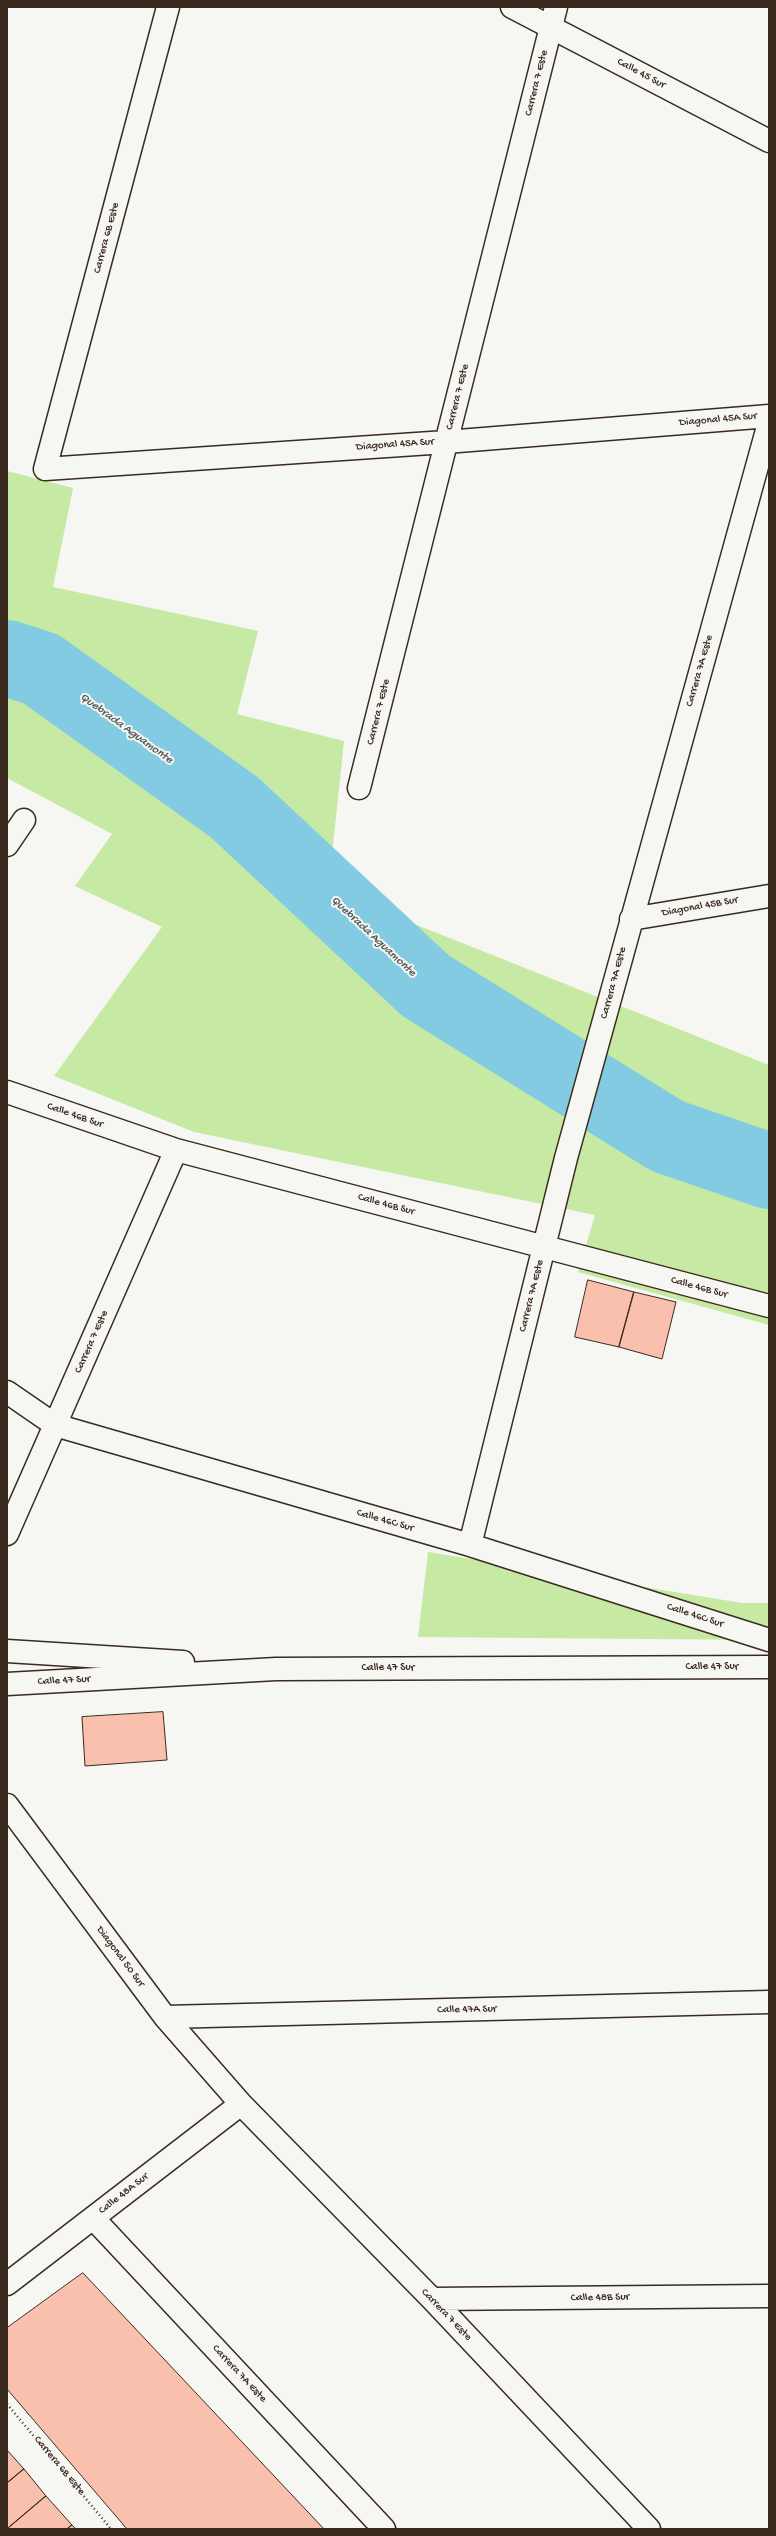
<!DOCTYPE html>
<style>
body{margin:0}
#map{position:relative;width:776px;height:2536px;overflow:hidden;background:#f6f6f2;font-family:"Gochi Hand",sans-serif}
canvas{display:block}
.frame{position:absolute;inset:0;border:8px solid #3b2a1e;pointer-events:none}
</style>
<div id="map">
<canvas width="776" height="2536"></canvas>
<div class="frame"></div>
</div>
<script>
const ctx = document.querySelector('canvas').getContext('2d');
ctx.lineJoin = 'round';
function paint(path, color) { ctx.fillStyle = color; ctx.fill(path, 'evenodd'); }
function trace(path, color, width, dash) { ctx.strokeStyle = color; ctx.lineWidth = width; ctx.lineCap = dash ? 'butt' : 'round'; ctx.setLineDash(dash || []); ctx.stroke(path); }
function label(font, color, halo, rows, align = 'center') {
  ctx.font = font + ' "Gochi Hand",sans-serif'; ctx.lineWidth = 4; ctx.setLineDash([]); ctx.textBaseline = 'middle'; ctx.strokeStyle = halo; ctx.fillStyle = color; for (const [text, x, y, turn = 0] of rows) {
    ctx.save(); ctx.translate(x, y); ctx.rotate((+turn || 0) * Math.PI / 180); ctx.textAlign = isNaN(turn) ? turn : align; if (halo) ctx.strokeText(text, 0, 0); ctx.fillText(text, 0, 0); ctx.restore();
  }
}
paint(new Path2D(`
 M7 471 73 488 53 587 258 631 237 714 344 741 330 873 364 904 769 1065V1325L578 1272 595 1215 194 1132 54 1076 162 927 75 886 112 834 7 778Z
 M428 1552 742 1603H769V1640L418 1637Z`), '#c6e9a3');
trace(new Path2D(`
 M7 658 41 669 234 807 426 986 667 1136 769 1171`), '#82cbe2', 76);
const building = new Path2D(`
 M588 1280 634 1292 619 1347 575 1337Z
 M634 1292 676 1302 662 1359 619 1347Z
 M163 1712 167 1760 85 1766 82 1717Z
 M83 2273 324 2529H127L7 2389V2328Z
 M7 2450 24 2469 7 2483Z
 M24 2469 46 2496 7 2529V2483Z
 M46 2496 72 2525 67 2529H7Z
 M72 2525 76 2529H67Z`);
paint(building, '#f8c0ad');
trace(building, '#3b2a1e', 1);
const minor = new Path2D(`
 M168 7 45 469 446 442 769 416
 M512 7 769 141
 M359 788 556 7
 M7 845 24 820
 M631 919 769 896
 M7 1092 176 1150 769 1306
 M7 1392 55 1425 470 1545 769 1640
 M7 1534 176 1150
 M470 1545 566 1158 769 423
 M7 1651 183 1662
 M7 1684 276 1669 769 1667
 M7 1805 165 2017 241 2104 432 2299 649 2529
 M165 2017 769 2002
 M93 2218 384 2529
 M7 2284 241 2104
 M432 2299 769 2296`);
trace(minor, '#3b2a1e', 25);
trace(new Path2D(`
 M7 2404 111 2529`), '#3b2a1e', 2.5, [1, 3]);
trace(minor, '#f6f6f2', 22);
label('11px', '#3b2a1e', '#f6f6f2', [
 ["Calle 45 Sur",641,74,28],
 ["Carrera 7 Este",537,83,-76],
 ["Carrera 6B Este",107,238,-75],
 ["Carrera 7 Este",458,397,-76],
 ["Diagonal 45A Sur",718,420,-5],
 ["Diagonal 45A Sur",395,445,-4],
 ["Carrera 7A Este",700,671,-74],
 ["Carrera 7 Este",379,712,-76],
 ["Diagonal 45B Sur",700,907,-10],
 ["Carrera 7A Este",614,983,-75],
 ["Calle 46B Sur",75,1116,19],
 ["Calle 46B Sur",386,1205,15],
 ["Calle 46B Sur",699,1288,15],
 ["Carrera 7A Este",532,1296,-76],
 ["Carrera 7 Este",92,1342,-66],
 ["Calle 46C Sur",385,1521,16],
 ["Calle 46C Sur",695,1616,18],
 ["Calle 47 Sur",712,1667],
 ["Calle 47 Sur",388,1668],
 ["Calle 47 Sur",64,1681,-3],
 ["Diagonal 50 Sur",120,1957,53],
 ["Calle 47A Sur",467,2010,-1],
 ["Calle 48A Sur",124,2194,-38],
 ["Calle 48B Sur",600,2298,-1],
 ["Carrera 7 Este",446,2315,46],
 ["Carrera 7A Este",239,2374,47],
 ["Carrera 6B Este",59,2466,50]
]);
label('italic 12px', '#505a59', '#f6f6f2', [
 ["Quebrada Aguamonte",126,729,36],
 ["Quebrada Aguamonte",373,937,43]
]);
</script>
